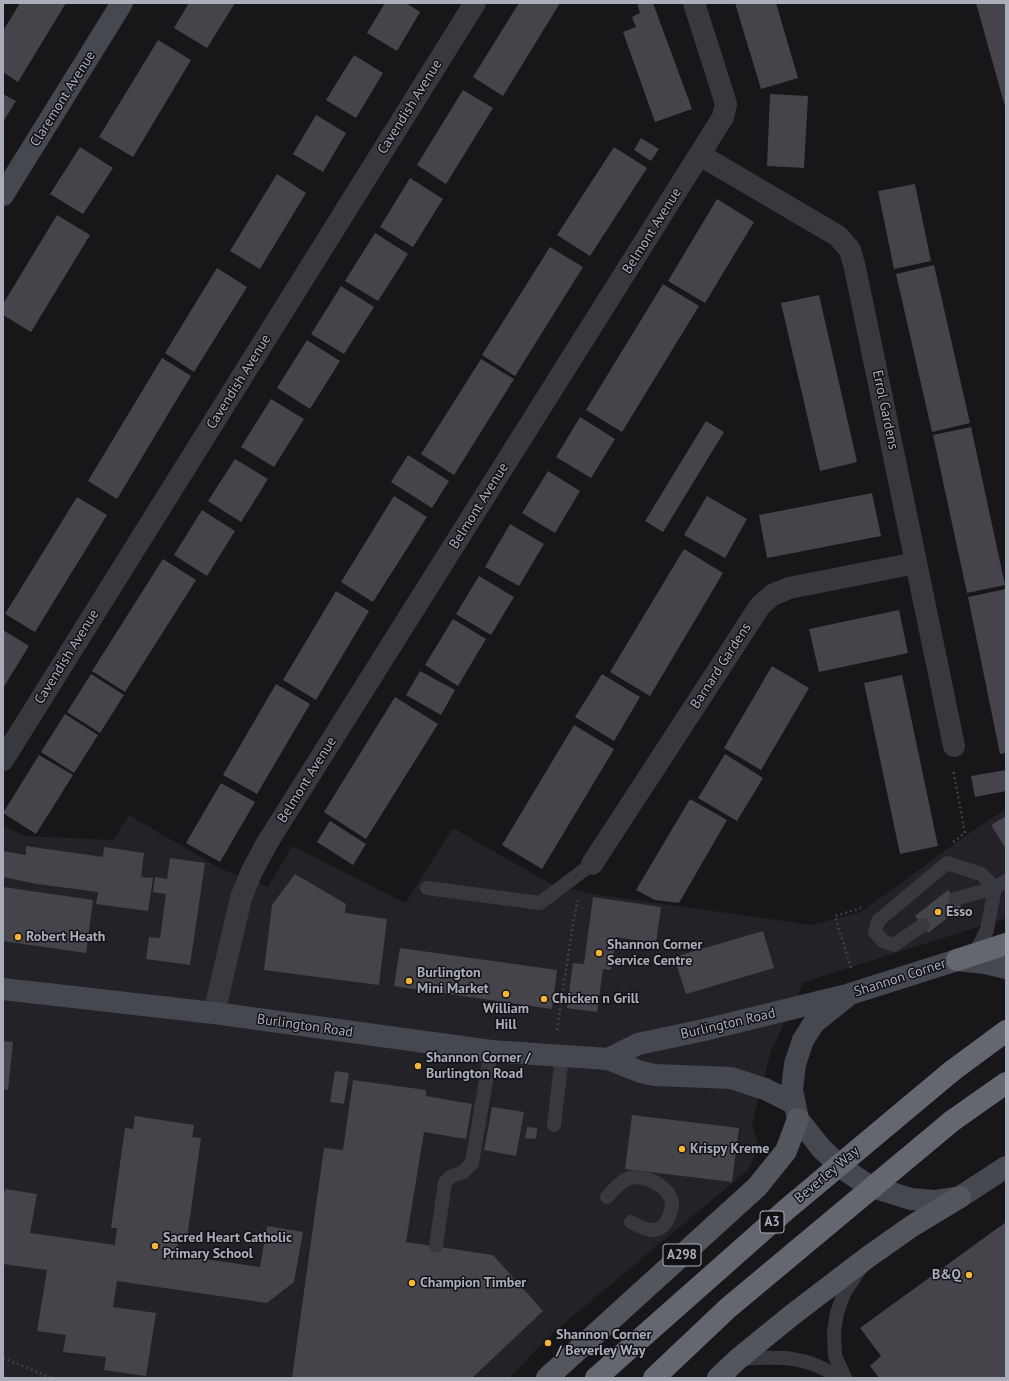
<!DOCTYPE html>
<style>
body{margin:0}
#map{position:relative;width:1009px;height:1381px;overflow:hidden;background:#17171a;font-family:"PT Sans",sans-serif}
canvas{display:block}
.frame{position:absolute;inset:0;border:4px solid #aaaeba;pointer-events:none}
</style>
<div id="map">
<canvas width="1009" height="1381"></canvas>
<div class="frame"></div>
</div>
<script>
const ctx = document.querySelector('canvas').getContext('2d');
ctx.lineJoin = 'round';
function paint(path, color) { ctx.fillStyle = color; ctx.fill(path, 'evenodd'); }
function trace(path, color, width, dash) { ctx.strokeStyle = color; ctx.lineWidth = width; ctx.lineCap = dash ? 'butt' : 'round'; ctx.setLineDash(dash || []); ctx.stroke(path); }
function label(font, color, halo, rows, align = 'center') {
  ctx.font = font + ' "PT Sans",sans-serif'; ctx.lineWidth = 3; ctx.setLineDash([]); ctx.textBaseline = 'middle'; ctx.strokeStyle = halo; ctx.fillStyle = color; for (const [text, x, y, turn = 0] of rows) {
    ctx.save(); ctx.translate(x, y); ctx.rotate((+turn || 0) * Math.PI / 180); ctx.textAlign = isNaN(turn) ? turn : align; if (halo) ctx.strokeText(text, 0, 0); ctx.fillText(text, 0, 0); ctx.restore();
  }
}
paint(new Path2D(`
 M1006 809V918L804 982 771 1051 752 1124 759 1148 748 1170 555 1331 509 1378H3V825L25 836 113 840 129 815 221 869 268 887 292 846 405 903 453 828 549 883 593 894 812 925 861 912 968 834Z`), '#232327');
paint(new Path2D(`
 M20 3H66L18 82 3 72V31Z
 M189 3H235L207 48 174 28Z
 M385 3H406L420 12 397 51 367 33Z
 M519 3H560L503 96 473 77Z
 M637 3H653L692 109 655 122 623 32 636 27 632 17 640 13Z
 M735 3H776L798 78 761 89Z
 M976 3H1006V110Z
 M158 40 191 60 133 157 99 137Z
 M354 55 383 73 356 118 326 100Z
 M463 90 493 108 446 184 417 165Z
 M3 94 16 101 3 122Z
 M770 94 808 96 804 168 767 166Z
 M316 115 346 133 323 172 293 154Z
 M641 138 659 149 651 161 634 150Z
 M80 147 113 168 83 214 50 194Z
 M614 147 647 168 590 256 557 235Z
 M277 174 306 193 260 269 230 251Z
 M410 178 443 199 413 247 380 227Z
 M915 184 931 261 894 269 878 191Z
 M717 199 754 222 705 303 668 281Z
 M57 215 90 235 31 332 3 315V304Z
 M375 233 408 254 378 301 345 281Z
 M550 247 583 267 515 376 482 355Z
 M934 265 970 423 932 432 896 274Z
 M217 268 247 287 194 372 165 353Z
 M663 284 699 306 622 432 586 410Z
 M341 286 374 307 344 354 311 334Z
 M819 295 857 462 820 471 781 303Z
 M307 340 340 361 310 409 277 388Z
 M162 358 191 376 117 499 88 481Z
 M481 359 514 379 454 475 421 454Z
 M271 399 304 419 274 467 241 447Z
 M580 417 615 439 591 478 556 457Z
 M706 421 724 432 663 532 645 521Z
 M971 427 1005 585 967 593 933 435Z
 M408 455 449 481 432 508 391 482Z
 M235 459 268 479 241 522 208 501Z
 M548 471 580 491 555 533 522 513Z
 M872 493 881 536 767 558 759 515Z
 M394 496 427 517 373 602 341 582Z
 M707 496 747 519 725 558 684 535Z
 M77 497 107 515 35 632 5 614Z
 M202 510 235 531 207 576 174 555Z
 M510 524 544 544 519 586 485 567Z
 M684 549 723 573 650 696 610 672Z
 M163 559 196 580 125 692 92 671Z
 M479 576 514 597 491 635 456 614Z
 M1006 589V753L1000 754 968 597Z
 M336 591 369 611 316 700 283 680Z
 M899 610 908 653 819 672 809 629Z
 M453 619 486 639 458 686 425 665Z
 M3 630 29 646 3 688Z
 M772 666 809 688 761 770 724 748Z
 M420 671 455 690 441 715 406 695Z
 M91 674 124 695 100 733 67 712Z
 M602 674 640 697 614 741 575 717Z
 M902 675 938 846 900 854 864 683Z
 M276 684 310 704 257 794 223 775Z
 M395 697 438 724 366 839 324 812Z
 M65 714 98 735 74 773 41 752Z
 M574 725 614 749 542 869 502 845Z
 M725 754 763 778 737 821 698 798Z
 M39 755 73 775 36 834 3 813Z
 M1006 770V791L975 797 971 776Z
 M221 783 255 802 220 862 186 843Z
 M690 799 727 820 679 903 655 900 636 890Z
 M1006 816V849L991 825Z
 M330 821 366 844 353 865 317 842Z
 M26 846 103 857 104 847 144 853 141 877 153 878 148 911 96 904 98 892 37 884 3 877V851L26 855Z
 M170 858 205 863 190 965 146 959 149 937 160 938 166 894 153 892 155 877 167 879Z
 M295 874 346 904 345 913 387 919 379 985 264 970 272 905Z
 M3 887 93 900 86 953 3 941Z
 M948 890 961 907 928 933 915 916Z
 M593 897 661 907 656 943 616 937 611 970 603 969 597 1012 567 1008 573 963 584 964Z
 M763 931 774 968 686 994 674 957Z
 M400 948 557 970 552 1009 394 986Z
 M3 1041 13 1042 8 1090 3 1089Z
 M335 1071 349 1073 344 1104 330 1102Z
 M353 1080 426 1090V1096L472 1104 466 1139 424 1132 406 1242 493 1255 543 1311 472 1378H292L324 1148 343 1150Z
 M492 1107 524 1112 516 1156 484 1150Z
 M632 1115 739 1128 732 1182 625 1169Z
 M135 1116 194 1125 192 1137 201 1138 187 1238 179 1237 176 1255 260 1267 267 1226 303 1232 294 1282 267 1303 117 1281 113 1307 156 1313 146 1376 104 1370 106 1357 63 1352 66 1335 37 1331 47 1270 3 1264V1202L5 1189 37 1194 30 1233 115 1245 117 1228H111L125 1128 133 1129Z
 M527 1127 537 1128 536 1139 525 1138Z
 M1006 1222V1378H879L870 1366 881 1356 860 1328Z`), '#44444a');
trace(new Path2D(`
 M953 842 965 833 953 769
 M851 968 835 916 861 908
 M557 1030 573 923 578 900
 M3 1358 52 1378`), '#3e4046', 2.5, [2, 3]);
trace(new Path2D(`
 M427 888 540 903 592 864
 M955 899 995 888 1006 881
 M923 925 894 945 883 941 875 932 878 921 947 863 981 874 995 888
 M975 954 987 930 995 888
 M554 1125 562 1056
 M607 1197C613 1190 619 1183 627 1179 643 1172 672 1187 672 1205 672 1208 670 1213 669 1217 660 1236 647 1231 631 1222
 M436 1246 445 1182 452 1176 463 1172 472 1163 491 1051
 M738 1359C777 1357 806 1354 839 1378
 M845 1378 835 1356 834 1332 837 1313 844 1293 860 1269`), '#38393f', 14);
trace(new Path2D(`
 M700 155 838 236 850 250 855 268 954 746
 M3 760 475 3
 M592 864 760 606 772 595 789 588 916 563
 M214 1013 241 898 252 871 267 843 723 117 726 104 722 91 694 3`), '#38393f', 22);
trace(new Path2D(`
 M3 195 122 3
 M1006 968 985 963 957 960 850 994 814 1023 803 1040 795 1064 792 1090 798 1119 821 1148 842 1168 869 1186 911 1199 935 1201 960 1197 1006 1167
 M3 989 214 1013 491 1051 608 1059 641 1072 655 1075 731 1078 765 1089 795 1104
 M608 1059 638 1044 704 1030 843 996`), '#46484f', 22);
trace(new Path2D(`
 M547 1378 757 1187 786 1151 798 1119
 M718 1378 738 1359 792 1315 868 1257 912 1226 960 1197`), '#54565e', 22);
trace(new Path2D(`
 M957 960 1006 944
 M952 1071 1006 1031
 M952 1121 1006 1083`), '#646770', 22);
trace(new Path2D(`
 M596 1378 787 1209 952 1071
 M654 1378 728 1308 952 1121`), '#646770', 22);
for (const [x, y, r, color] of [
 [938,912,4,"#f4b435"],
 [18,937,4,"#f4b435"],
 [599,953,4,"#f4b435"],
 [409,981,4,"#f4b435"],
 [506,994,4,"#f4b435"],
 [544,999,4,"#f4b435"],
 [418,1066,4,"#f4b435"],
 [682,1149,4,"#f4b435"],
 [155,1246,4,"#f4b435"],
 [969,1275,4,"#f4b435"],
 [412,1283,4,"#f4b435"],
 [548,1343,4,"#f4b435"]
]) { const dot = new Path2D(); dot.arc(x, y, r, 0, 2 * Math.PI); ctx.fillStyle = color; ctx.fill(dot); trace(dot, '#121215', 1.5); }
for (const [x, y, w] of [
 [772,1222,24],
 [682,1255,38]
]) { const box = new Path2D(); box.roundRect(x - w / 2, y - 11, w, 22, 3); ctx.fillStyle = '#121215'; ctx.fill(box); trace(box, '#aaaeba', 1); }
label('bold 13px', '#aaaeba', null, [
 ["A3",772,1222],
 ["A298",682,1255]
]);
label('14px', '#aaaeba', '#121215', [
 ["Claremont Avenue",63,99,-58],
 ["Cavendish Avenue",410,107,-58],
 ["Belmont Avenue",652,231,-58],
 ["Cavendish Avenue",239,382,-58],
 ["Errol Gardens",885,410,78],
 ["Belmont Avenue",479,506,-58],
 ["Cavendish Avenue",67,657,-58],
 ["Barnard Gardens",721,666,-57],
 ["Belmont Avenue",307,780,-58],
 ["Shannon Corner",900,978,-18],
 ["Burlington Road",728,1024,-13],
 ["Burlington Road",305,1026,8],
 ["Beverley Way",827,1175,-40]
]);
label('bold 14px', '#aaaeba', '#121215', [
 ["Esso",946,912],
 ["Robert Heath",26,937],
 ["Shannon Corner",607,945],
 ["Service Centre",607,961],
 ["Burlington",417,973],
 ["Mini Market",417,989],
 ["Chicken n Grill",552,999],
 ["William",506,1009,"center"],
 ["Hill",506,1025,"center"],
 ["Shannon Corner /",426,1058],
 ["Burlington Road",426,1074],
 ["Krispy Kreme",690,1149],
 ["Sacred Heart Catholic",163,1238],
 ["Primary School",163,1254],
 ["B&Q",961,1275,"right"],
 ["Champion Timber",420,1283],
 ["Shannon Corner",556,1335],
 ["/ Beverley Way",556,1351]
], 'left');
</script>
